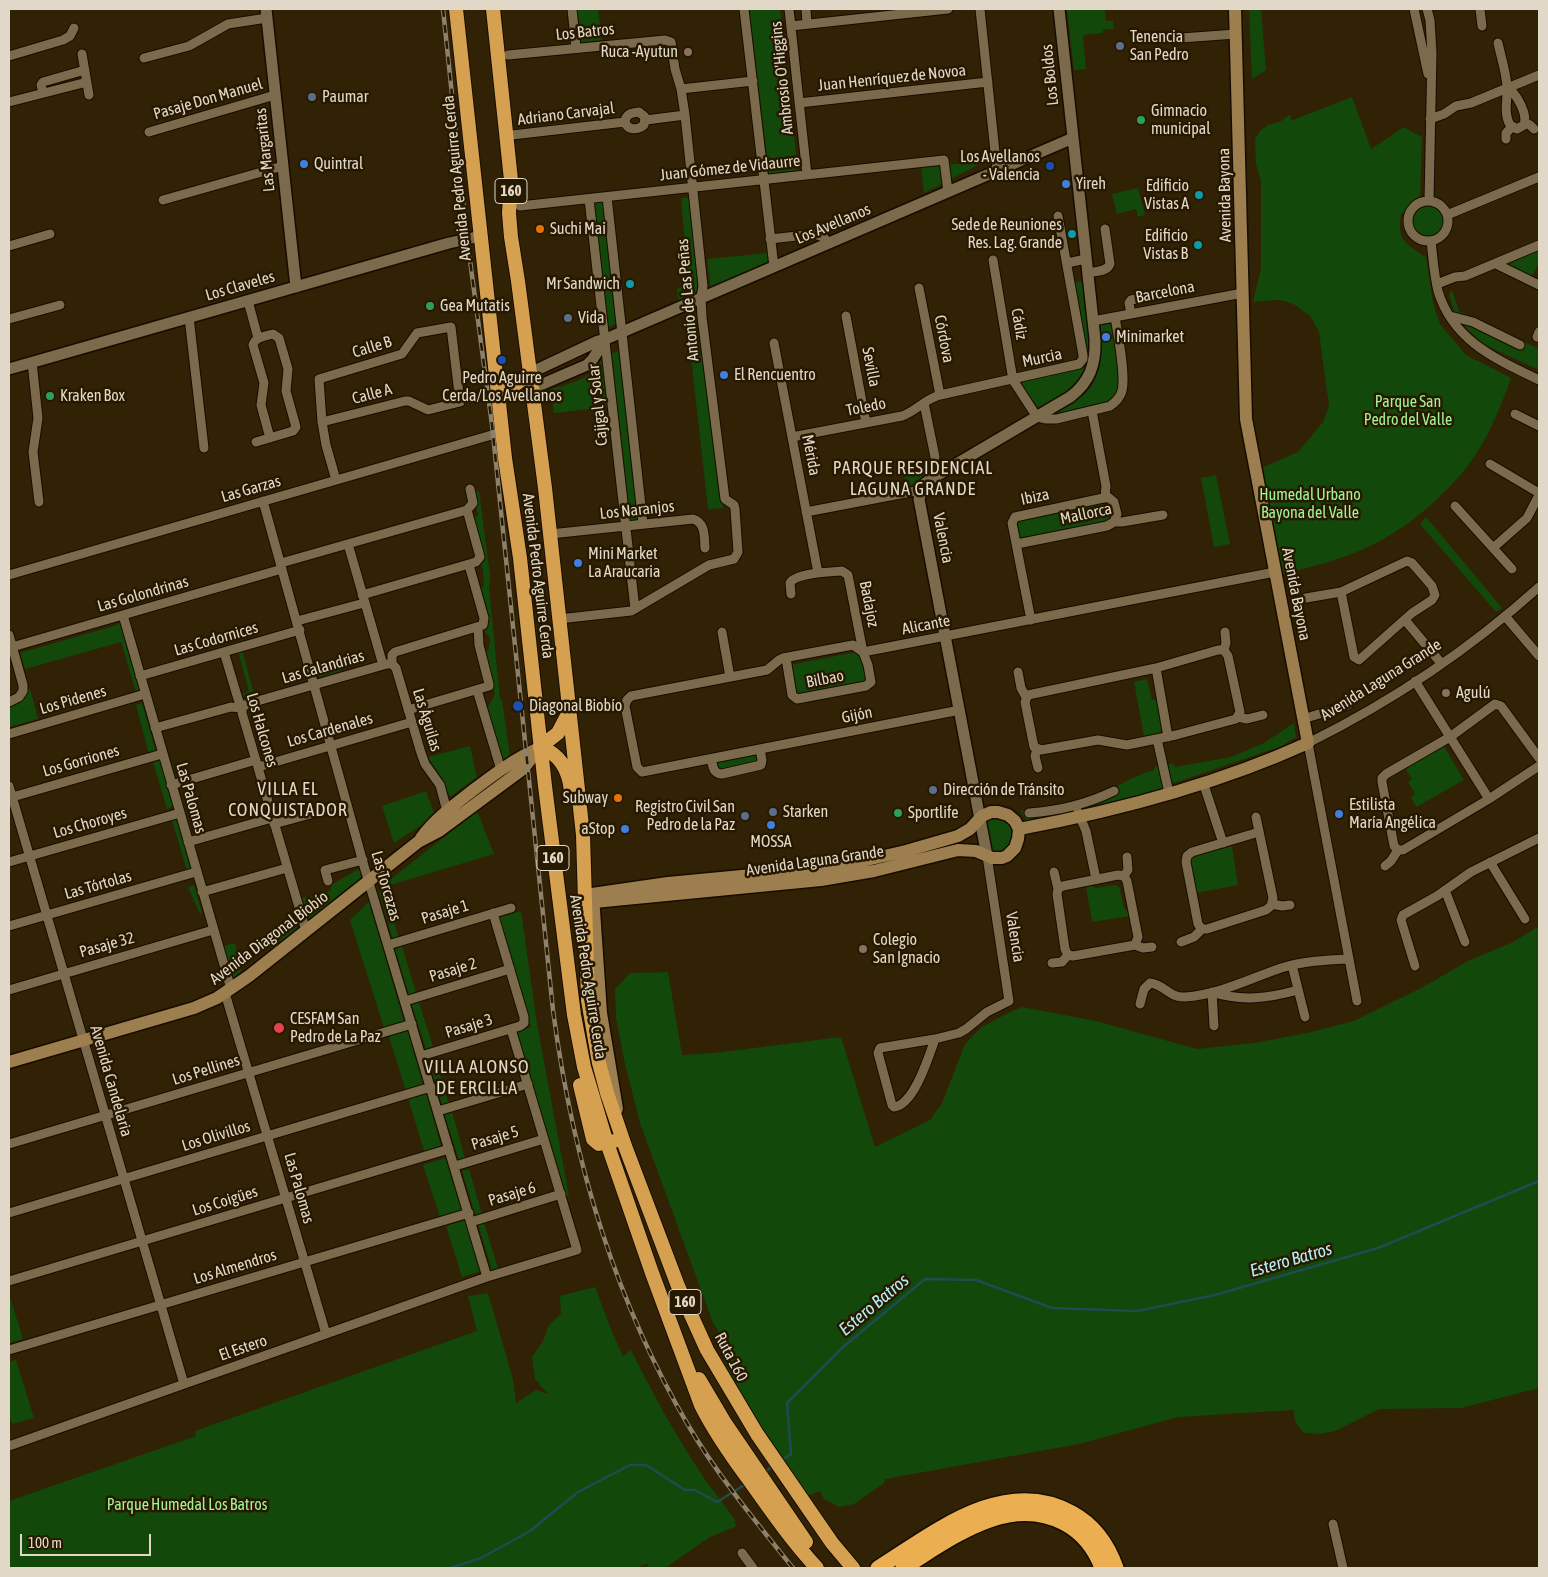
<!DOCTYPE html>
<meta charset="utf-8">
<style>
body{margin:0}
#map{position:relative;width:1548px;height:1577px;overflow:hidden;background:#312206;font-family:"Asap Condensed",sans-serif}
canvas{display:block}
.frame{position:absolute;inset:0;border:10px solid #e1d8c8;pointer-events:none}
.scale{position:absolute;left:20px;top:1534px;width:131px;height:22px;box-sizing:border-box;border:2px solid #e1d8c8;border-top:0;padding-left:6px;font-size:15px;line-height:18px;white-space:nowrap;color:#e1d8c8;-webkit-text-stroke:4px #271900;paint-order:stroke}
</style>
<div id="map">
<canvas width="1548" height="1577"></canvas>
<div class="frame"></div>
<div class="scale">100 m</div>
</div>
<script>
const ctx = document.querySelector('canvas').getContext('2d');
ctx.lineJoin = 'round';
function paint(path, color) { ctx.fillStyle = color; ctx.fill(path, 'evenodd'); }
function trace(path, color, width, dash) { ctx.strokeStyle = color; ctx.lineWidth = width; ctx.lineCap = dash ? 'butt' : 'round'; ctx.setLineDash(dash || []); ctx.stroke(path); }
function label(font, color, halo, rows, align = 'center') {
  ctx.font = font + ' "Asap Condensed",sans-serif'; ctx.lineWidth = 5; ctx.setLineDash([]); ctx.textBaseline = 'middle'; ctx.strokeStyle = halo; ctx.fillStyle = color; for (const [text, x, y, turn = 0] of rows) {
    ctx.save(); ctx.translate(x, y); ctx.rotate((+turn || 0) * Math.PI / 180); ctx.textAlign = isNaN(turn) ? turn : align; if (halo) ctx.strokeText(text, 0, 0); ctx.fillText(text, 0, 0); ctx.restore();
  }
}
paint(new Path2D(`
 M576 9H598L602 40 580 43Z
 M749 9H780L798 170 769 174Z
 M1079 9H1105L1106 21H1113L1114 29 1103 30V33L1083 35 1086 69 1074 70 1067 10Z
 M1249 9H1261L1266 70 1252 79Z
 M1352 97 1371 149 1404 127 1422 137 1420 199 1401 214C1397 240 1404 243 1426 257L1433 303 1440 324 1466 355 1511 378C1502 404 1488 438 1472 460 1449 493 1404 531 1368 547 1341 560 1310 567 1281 575L1259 469 1298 452 1323 422 1329 406 1319 332 1310 316 1295 305 1285 301 1276 300 1253 302 1261 268V181L1256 164 1255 139 1260 131 1268 125 1281 121 1289 115 1292 116 1290 121Z
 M986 161 924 193 921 167Z
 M1138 188 1145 215 1138 217 1136 209 1117 214 1112 194Z
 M698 197 709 293 679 304 677 289 688 284 681 198Z
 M594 202H604L618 322 607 329Z
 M1412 222a16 16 0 1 1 32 0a16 16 0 1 1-32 0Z
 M1539 250V263L1531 278 1507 265Z
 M768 253 769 266 711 291 707 259Z
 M1082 281C1086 310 1095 345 1084 374 1080 383 1070 391 1062 395 1054 401 1047 405 1038 407L1022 385 1023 382 1082 366 1073 283Z
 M1452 290 1459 311 1539 349V370L1483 344 1457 319 1449 295Z
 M699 316 723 508 708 509 687 321Z
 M1114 323C1115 340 1122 373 1118 388 1117 394 1114 398 1110 403L1056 416 1055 412C1060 408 1066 404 1071 401 1075 399 1079 398 1082 396 1103 381 1102 347 1100 325Z
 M620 350 641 522 630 523 611 354Z
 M602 357 608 407 554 413 551 389C570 384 596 378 602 357Z
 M926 467 924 478 913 484 906 486 904 472Z
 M1216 475 1230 544 1214 547 1201 478Z
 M479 491 490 575 489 588 500 699H502L510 757 501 762 484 707 489 706 495 694 484 653 489 649V644L491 642 488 634H486L476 596V590L484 586 483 571 469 523 478 515 473 493Z
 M1098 502C1108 504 1116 512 1106 521 1089 525 1033 540 1018 537L1015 525 1019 519Z
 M1426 517 1502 608 1496 612 1420 524Z
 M121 621 140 690 136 692 121 642 25 669 20 653 117 625Z
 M242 650 254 694 244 697 243 693 249 691 239 654 232 655 231 653Z
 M851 653H857L863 657 868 682 801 696 794 694 790 665Z
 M338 662 341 671 319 677 316 668Z
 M1147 679 1152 700H1158L1163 728 1159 733 1144 736 1134 682Z
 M27 689H30L38 719 9 727V705L22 700Z
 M142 703 156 752 149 754 136 705Z
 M1294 723 1296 737 1282 746 1174 783 1170 781 1168 764 1173 763 1175 767 1231 757 1264 743Z
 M1443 745 1464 780 1416 807 1411 797 1415 794 1408 782 1412 779 1405 768Z
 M470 746 477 777 450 797 442 778 428 757Z
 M757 755V763L719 769 714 763Z
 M160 760 174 806 167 809 153 762Z
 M1155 766H1159L1164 789 1027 822 1020 810 1025 811 1030 817C1047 816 1068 813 1083 805 1107 793 1128 777 1154 770Z
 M426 791 435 816 394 843 382 806Z
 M477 811 494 854 387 886 386 883Z
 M991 817C1013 822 1018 830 1007 851L992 853 985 820Z
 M177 819 192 869 187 871 172 820Z
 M1232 846 1238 885 1196 893 1190 859 1193 856Z
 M359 869 362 881 307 924 301 898 322 895 331 890V885Z
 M194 885 202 913 200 914 188 887Z
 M1115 885 1119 887 1124 908 1129 912 1130 916 1092 922 1086 887 1093 886 1095 888Z
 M385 890 399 939 393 940 379 892Z
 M369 902 404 1022 384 1028 350 920Z
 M521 911 537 1024 569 1196 565 1197 516 1032 531 1027 498 918Z
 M296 919 297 928 295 931 272 951 268 940Z
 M1539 926V1388L1461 1408 1379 1409 1335 1431 1320 1434 1305 1433 1301 1430 1296 1423 1293 1410 1178 1417 1079 1444 885 1479 884 1483 854 1504 839 1507 824 1499 820 1491 805 1497 742 1398 722 1357 730 1350 713 1323 640 1123 625 1064 616 1018 615 989 630 973 668 972 682 1055 714 1053 841 1037 875 1147 930 1120 942 1103 965 1044 982 1027 1008 1013 1022 1007 1096 1021 1197 1049 1254 1043 1307 1033 1354 1021 1423 987 1468 961 1513 942Z
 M235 943 241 971 233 980 224 946Z
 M402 946 416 993 409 995 395 949Z
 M418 999 434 1050 427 1052 411 1002Z
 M407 1029 423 1085 406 1091 388 1034Z
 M435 1057 449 1105 443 1107 428 1059Z
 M426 1093 441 1146 424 1151 408 1098Z
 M452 1111 465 1159 459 1161 444 1113Z
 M445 1158 462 1211 440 1217 423 1165Z
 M469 1169 482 1215 476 1217 462 1171Z
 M465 1220 481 1271 462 1277 446 1226Z
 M484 1222 499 1272 493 1274 478 1224Z
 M595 1287 612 1332 623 1356 631 1350C653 1395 678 1439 706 1481 716 1494 726 1508 736 1521L734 1522 737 1526 710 1537 665 1568H646L649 1563 636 1568H9V1501L196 1436 195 1431 477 1331 468 1296 488 1293 513 1379 516 1403 536 1390 548 1394 535 1379 532 1357 543 1341 549 1325 561 1314 560 1296Z
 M10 1297 23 1339 9 1343V1298Z
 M16 1360 34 1418 12 1424 9 1414V1362Z`), '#12480a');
trace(new Path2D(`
 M782 1460 791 1454 787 1403 843 1347 925 1279 976 1280 1052 1308 1137 1311 1215 1295 1378 1248 1539 1181
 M763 1473 773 1466
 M450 1568 481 1558 530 1531 578 1492 630 1465H646L685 1490H695L717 1502 746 1484`), '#204b51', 2.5);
const minor = new Path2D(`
 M572 9 576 48
 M744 9 774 267
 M789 9 807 175
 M806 9 807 24
 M980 9 997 171
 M1414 9 1428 74
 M1427 9 1430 20 1432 53 1429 201
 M1480 9 1482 26
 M791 26 948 9
 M1181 38 1236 34
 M1498 43C1501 57 1506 72 1507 86 1508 99 1503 113 1510 125L1517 129 1524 125C1528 115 1517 93 1507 88
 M82 54 89 95
 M508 55 665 40 671 42 675 69 681 89 685 115 703 286 701 298 702 317 725 499 734 505 735 509 738 552 734 559 709 565 631 611 559 619
 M9 56 63 40 70 36 74 28
 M144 58 189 46 228 24 267 18
 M681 89 753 81
 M43 93 41 85 43 82 85 70
 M9 102 87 82
 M799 103 988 82
 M639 112 645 117 644 125C638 130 628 131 625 122 626 113 632 113 639 112Z
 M1430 119 1444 114 1456 106 1471 103 1539 75
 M646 120 685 115
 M1525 123 1530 125 1534 129
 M149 132 275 95
 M512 135 625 122
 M1506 139V133L1512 127
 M607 197 643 524
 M589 199 635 609
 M163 200 283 166
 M1408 221a20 20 0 1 1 40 0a20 20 0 1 1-40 0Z
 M520 206 944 160 948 192
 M1447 215 1539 177
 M770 239 815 234 823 237 829 243
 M1431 241C1433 258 1434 275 1438 291 1453 341 1496 359 1539 380
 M9 246 50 234
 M993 260 1013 380 1037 417 1045 419H1056L1110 406C1116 402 1120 398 1122 391 1126 375 1118 335 1115 317
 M1067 263 1086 259
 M1496 264 1539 285
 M1088 273C1096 271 1107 272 1110 264L1105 229
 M1437 284 1455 277 1465 276 1539 245
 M919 288 940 395
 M248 301 258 338
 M1131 314 1129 303 1131 300 1156 295
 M846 316 866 423
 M1450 316 1473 322 1520 345
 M189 317 204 448
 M9 319 60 305
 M1093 321 1243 293
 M1537 337 1539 332
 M774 343 818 573
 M32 362 38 418 33 452 39 502
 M924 403 935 457
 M1092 411 1106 486 1105 498
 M1515 414 1539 426
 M322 422 405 401H409L428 410 460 402 451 327 417 333 402 354 319 379 322 422 326 445 336 480
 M792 437 902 416C916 411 925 399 940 395L1079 364 1083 359V355L1058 216
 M256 442 293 431 296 427 286 391 288 369 279 338 273 334C265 336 255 337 253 345L264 383 261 405 270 438
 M1490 464 1539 493
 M263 501 364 866 487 1277
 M1455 506 1512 569
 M806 512 921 490
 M550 534 693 519C706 523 704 537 705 548
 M348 544 383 665
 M1017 544 1107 526 1114 522H1122L1163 515
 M1493 548 1527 518 1539 495
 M281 563 467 510
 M9 575 502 432
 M362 595 476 562 480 557 479 553 467 510 473 503 470 489
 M1306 598 1341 592 1407 561 1412 563 1432 586 1435 595 1432 600 1412 613 1359 660 1354 657 1341 592
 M123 615 231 989
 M1505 616 1539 656
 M1031 620 1012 523 1015 517 1108 497 1114 502 1117 514 1114 522
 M1405 620 1441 663
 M297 621 364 603
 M722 632 730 677
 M9 635 23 685V691L19 697 9 702
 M12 647 282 569
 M1218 650H1224L1228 656 1240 712 1236 719 1176 735 1127 745 1098 740 1041 750 1034 747 1025 702 1028 695 1156 668Z
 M1224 650 1226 643 1225 632
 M224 652 238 699 242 708V713L306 931
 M786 658 792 695 797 699 866 686 871 682 868 665 863 652 848 575 842 571C830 572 796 573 790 583L791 594
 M392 664V655L395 652 483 625 484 618 469 565
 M392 664 396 668 421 753 425 764 440 785 447 811
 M1156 668 1168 737
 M1018 672 1021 688 1026 697
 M140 676 300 630
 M1415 681 1489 799
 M477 690 501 770
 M408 710 489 686V684L479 645 478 627
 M960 710 642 772 637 767 625 706 627 700 631 696 767 670 779 660 783 658 853 645 863 652 1275 572
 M1238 717 1247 719 1263 715
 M1303 719 1348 705
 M155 728 231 707 242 708 247 704 387 664H392
 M9 734 145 694
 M1157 739 1169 793
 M1037 750 1035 756 1038 768
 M711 759C713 766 713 774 722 774L761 765 762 760 760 749
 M258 767 412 722
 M1203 782 1223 843
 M171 785 256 760
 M9 786 184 1384
 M9 798 162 754
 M1078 812 1086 831 1096 879
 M1029 813C1059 811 1087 804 1114 791
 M274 824 347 804
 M188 842 272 818
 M1398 850 1394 846 1382 782V778L1386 774 1450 737 1495 704 1501 706 1539 758
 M1398 850H1403L1489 799 1539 766
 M9 862 180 813
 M1490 862 1525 919
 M1385 866 1391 861 1398 850
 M1054 872 1058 889 1057 894 1065 949 1068 955 1073 956 1135 945 1143 948 1152 947
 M1124 876 1128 870 1127 857
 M328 881 325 870 363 860
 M1058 889 1063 886 1118 875 1124 876 1127 881 1138 937 1135 945
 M1445 890 1465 942
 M202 892 287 868
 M1272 904 1282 906 1290 905
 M9 926 196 872
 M1202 929 1198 924 1186 862 1187 856 1192 852 1259 832
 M1181 942 1194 937 1202 929H1207L1266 910 1271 906 1273 898 1256 817
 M388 945 511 908
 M1052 963 1062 962 1068 955
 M1292 965 1305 1017
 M1415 966 1401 920 1403 915 1437 896 1471 872 1539 838
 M9 990 213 930
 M1212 992C1242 1002 1269 998 1298 990
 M1212 992 1214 1026
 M225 993 326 1334
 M405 1001 510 969
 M1357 1001 1308 743C1391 702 1470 649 1539 587
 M1140 1004 1144 989 1150 983C1164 984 1169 998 1185 997 1218 995 1249 979 1281 968 1303 961 1326 960 1349 959
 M935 1039C929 1056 914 1105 894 1107L892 1105 878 1053 880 1048 935 1039 959 1033 966 1029 987 1012 1009 1001 987 856
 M421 1056 520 1026 524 1023V1017L493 913
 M438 1111 528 1084
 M9 1144 412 1024
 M455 1166 544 1139
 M9 1213 431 1087
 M471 1222 561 1194
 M9 1281 449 1149
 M9 1350 469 1213
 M9 1446 487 1277 577 1250 511 1029
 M1333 1524 1343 1568
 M742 1553 753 1568`);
const tertiary = new Path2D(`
 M266 9 296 287
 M9 369 449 243 481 236
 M530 373 598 341 606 339 1073 138
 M531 389 587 365 592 360 606 339
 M987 856 919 499 923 485 931 479 1070 397C1090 382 1096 364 1095 339L1059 9`);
const secondary = new Path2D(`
 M1019 829C1116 811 1218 784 1308 743L1246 419 1235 9
 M421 838C435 819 454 805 472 791 493 775 513 760 537 749
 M592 894 668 883 816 869 862 861 906 851 958 836 970 829 982 816 991 812H998L1008 815 1015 821 1019 829 1018 839 1015 848 1007 856 1002 858H992L976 851 958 850 874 871 821 880 594 902
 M593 896 601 1013 617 1109
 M9 1062 194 1008 217 998 249 976 418 842 439 831 523 769 540 747`);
const trunk = new Path2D(`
 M456 9 505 458 520 558 545 786 574 1015 584 1067 605 1137 652 1273 701 1405C714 1431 730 1454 747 1477 769 1508 791 1540 817 1568
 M493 9 511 180 509 213 511 237 518 281 545 488 583 835 588 1000 599 1063 607 1093 625 1146 678 1286 707 1350 757 1434 832 1543 853 1568
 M499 401 507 391 530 373
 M540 747C560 754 569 771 571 791
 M540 747 558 733 569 712
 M580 1085 593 1139 599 1144 614 1141
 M699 1379 725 1423 806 1542`);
const motorway = new Path2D(`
 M878 1568C934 1533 1004 1475 1072 1513 1094 1525 1108 1545 1116 1568
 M903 1568C949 1540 1008 1493 1064 1523 1083 1533 1095 1549 1102 1568`);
trace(minor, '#170c00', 11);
trace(tertiary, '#170c00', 14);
trace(secondary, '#170c00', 15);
trace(trunk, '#170c00', 16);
trace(motorway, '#170c00', 18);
trace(minor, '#7c6a4d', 9);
trace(tertiary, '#7c6a4d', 11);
trace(secondary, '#9d7e4e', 12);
trace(trunk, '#d5a050', 14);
trace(motorway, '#ebae51', 15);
const rail = new Path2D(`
 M443 9 467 238 492 425 553 1010C572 1155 613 1297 688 1425 718 1476 756 1522 793 1568`);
trace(rail, '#8d816c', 4.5);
trace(rail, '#271900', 2.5, [8]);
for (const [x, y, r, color] of [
 [1120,46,5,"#5c6f8a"],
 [688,52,5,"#8d6e63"],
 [312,97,5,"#5c6f8a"],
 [1141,120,5,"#2e9e5b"],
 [304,164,5,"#3f7fe0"],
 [1050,166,5,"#1a4fb4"],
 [1066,184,5,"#3f7fe0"],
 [1199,195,5,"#0f9aa8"],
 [540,229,5,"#e8710a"],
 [1072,234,5,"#0f9aa8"],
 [1198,245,5,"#0f9aa8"],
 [630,284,5,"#0f9aa8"],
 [430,306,5,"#2e9e5b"],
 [568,318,5,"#5c6f8a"],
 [1106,337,5,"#3f7fe0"],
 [502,360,5,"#1a4fb4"],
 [724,375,5,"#3f7fe0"],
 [50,396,5,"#2e9e5b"],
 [578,563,5,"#3f7fe0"],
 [1446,693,5,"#8d6e63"],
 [518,706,6,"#1a4fb4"],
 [933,790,5,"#5c6f8a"],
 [618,798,5,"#e8710a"],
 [773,812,5,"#5c6f8a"],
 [898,813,5,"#2e9e5b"],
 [1339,814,5,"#3f7fe0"],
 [745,816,5,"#5c6f8a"],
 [771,825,5,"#3f7fe0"],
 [625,829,5,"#3f7fe0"],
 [863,949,5,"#8d6e63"],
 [279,1028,6,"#e0444e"]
]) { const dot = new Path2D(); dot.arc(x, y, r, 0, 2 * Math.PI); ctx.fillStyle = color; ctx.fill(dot); trace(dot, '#271900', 2); }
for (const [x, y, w] of [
 [511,191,32],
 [553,858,32],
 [685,1302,32]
]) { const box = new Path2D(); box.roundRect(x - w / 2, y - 12.5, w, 25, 4); ctx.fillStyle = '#271900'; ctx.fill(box); trace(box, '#e1d8c8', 1); }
label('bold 15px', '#e1d8c8', null, [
 ["160",511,191],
 ["160",553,858],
 ["160",685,1302]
]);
label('16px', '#e1d8c8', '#271900', [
 ["Los Batros",585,32,-6],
 ["Los Boldos",1050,75,-96],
 ["Ambrosio O'Higgins",782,78,-96],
 ["Juan Henríquez de Novoa",892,78,-6],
 ["Pasaje Don Manuel",208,99,-16],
 ["Adriano Carvajal",566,114,-7],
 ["Las Margaritas",265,150,-96],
 ["Juan Gómez de Vidaurre",730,168,-6],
 ["Avenida Pedro Aguirre Cerda",457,178,-96],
 ["Avenida Bayona",1225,195,-91],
 ["Los Avellanos",833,224,-23],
 ["Los Claveles",240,286,-16],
 ["Barcelona",1165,292,-11],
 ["Antonio de Las Peñas",688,300,-95],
 ["Cádiz",1019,324,80],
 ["Córdova",944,339,79],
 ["Calle B",372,347,-17],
 ["Murcia",1042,358,-12],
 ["Sevilla",871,367,79],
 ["Calle A",372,394,-15],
 ["Cajigal y Solar",598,405,-96],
 ["Toledo",866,407,-11],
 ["Mérida",811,455,79],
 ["Las Garzas",251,489,-16],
 ["Ibiza",1035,497,-12],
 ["Los Naranjos",637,510,-6],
 ["Mallorca",1086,514,-12],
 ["Valencia",943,538,79],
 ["Avenida Pedro Aguirre Cerda",538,576,83],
 ["Las Golondrinas",143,594,-16],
 ["Avenida Bayona",1296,594,79],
 ["Badajoz",869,604,79],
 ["Alicante",926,625,-11],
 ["Las Codornices",216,639,-16],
 ["Las Calandrias",323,667,-16],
 ["Bilbao",825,679,-11],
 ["Avenida Laguna Grande",1381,680,-32],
 ["Los Pidenes",73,700,-16],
 ["Gijón",857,715,-11],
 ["Las Águilas",427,720,73],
 ["Los Halcones",262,730,74],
 ["Los Cardenales",330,730,-16],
 ["Los Gorriones",81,761,-16],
 ["Las Palomas",191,798,74],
 ["Los Choroyes",90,823,-16],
 ["Avenida Laguna Grande",815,861,-8],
 ["Las Tórtolas",98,885,-16],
 ["Las Torcazas",386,886,74],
 ["Pasaje 1",445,912,-17],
 ["Valencia",1015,937,81],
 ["Avenida Diagonal Biobío",269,938,-37],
 ["Pasaje 32",107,945,-16],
 ["Pasaje 2",453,970,-17],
 ["Avenida Pedro Aguirre Cerda",588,977,81],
 ["Pasaje 3",469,1026,-17],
 ["Los Pellines",206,1070,-17],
 ["Avenida Candelaria",111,1081,74],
 ["Los Olivillos",216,1136,-17],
 ["Pasaje 5",495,1138,-17],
 ["Las Palomas",299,1188,74],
 ["Pasaje 6",512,1194,-17],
 ["Los Coigües",225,1201,-17],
 ["Los Almendros",235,1267,-17],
 ["El Estero",243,1348,-19],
 ["Ruta 160",731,1357,62]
]);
label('16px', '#e1d8c8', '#271900', [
 ["Tenencia",1130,37],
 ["San Pedro",1130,55],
 ["Ruca -Ayutun",678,52,"right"],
 ["Paumar",322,97],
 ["Gimnacio",1151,111],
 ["municipal",1151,129],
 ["Los Avellanos",1040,157,"right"],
 ["- Valencia",1040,175,"right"],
 ["Quintral",314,164],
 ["Yireh",1076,184],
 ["Edificio",1189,186,"right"],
 ["Vistas A",1189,204,"right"],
 ["Sede de Reuniones",1062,225,"right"],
 ["Res. Lag. Grande",1062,243,"right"],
 ["Suchi Mai",550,229],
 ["Edificio",1188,236,"right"],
 ["Vistas B",1188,254,"right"],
 ["Mr Sandwich",620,284,"right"],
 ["Gea Mutatis",440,306],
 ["Vida",578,318],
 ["Minimarket",1116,337],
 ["El Rencuentro",734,375],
 ["Pedro Aguirre",502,378,"center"],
 ["Cerda/Los Avellanos",502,396,"center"],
 ["Kraken Box",60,396],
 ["Mini Market",588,554],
 ["La Araucaria",588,572],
 ["Agulú",1456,693],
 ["Diagonal Biobío",529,706],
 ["Dirección de Tránsito",943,790],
 ["Subway",608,798,"right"],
 ["Estilista",1349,805],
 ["María Angélica",1349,823],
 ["Registro Civil San",735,807,"right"],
 ["Pedro de la Paz",735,825,"right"],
 ["Starken",783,812],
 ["Sportlife",908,813],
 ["aStop",615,829,"right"],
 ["MOSSA",771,842,"center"],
 ["Colegio",873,940],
 ["San Ignacio",873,958],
 ["CESFAM San",290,1019],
 ["Pedro de La Paz",290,1037]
], 'left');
label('16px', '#a1f495', '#271900', [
 ["Parque San",1408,402],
 ["Pedro del Valle",1408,420],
 ["Humedal Urbano",1310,495],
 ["Bayona del Valle",1310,513],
 ["Parque Humedal Los Batros",187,1505]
]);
ctx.letterSpacing = '1px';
label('18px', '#e1d8c8', '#271900', [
 ["PARQUE RESIDENCIAL",913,468],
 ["LAGUNA GRANDE",913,489],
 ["VILLA EL",288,789],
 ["CONQUISTADOR",288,810],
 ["VILLA ALONSO",477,1067],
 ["DE ERCILLA",477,1088]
]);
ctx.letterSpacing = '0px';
label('italic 18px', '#b4eff8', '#271900', [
 ["Estero Batros",1291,1260,-16],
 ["Estero Batros",874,1305,-40]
]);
</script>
